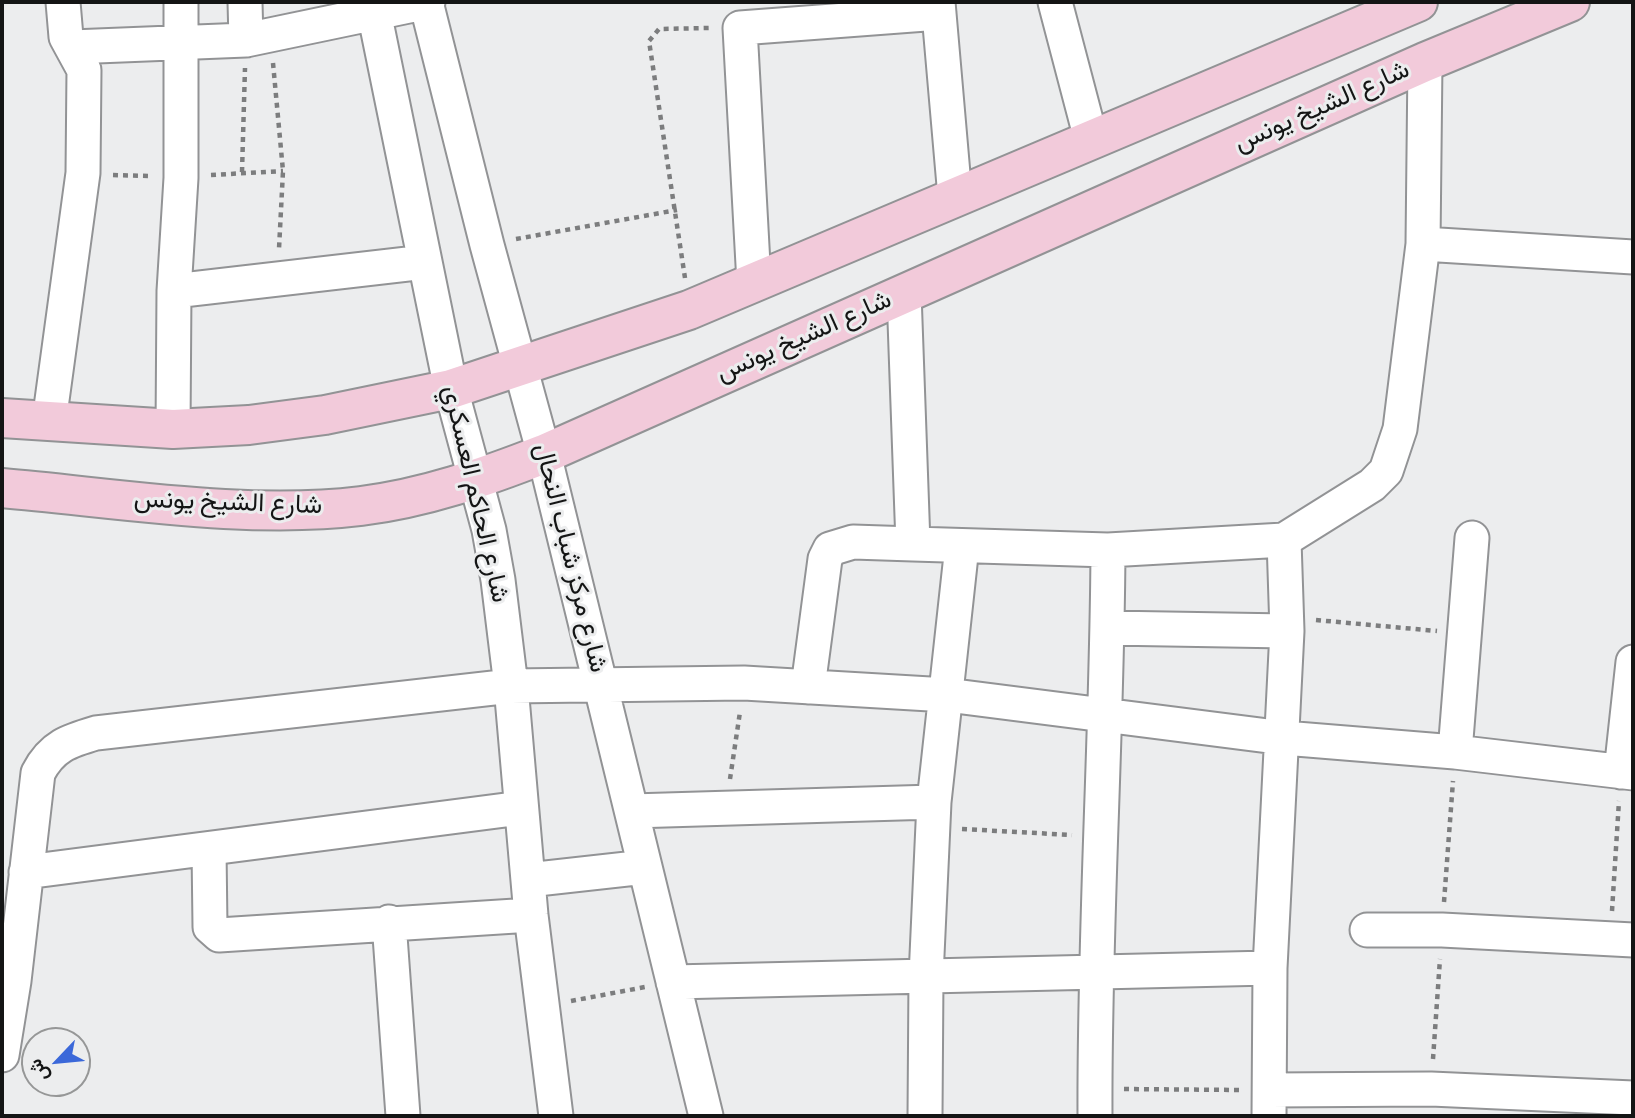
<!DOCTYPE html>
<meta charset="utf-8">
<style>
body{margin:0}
#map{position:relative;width:1635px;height:1118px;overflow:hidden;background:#ecedee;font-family:Signika,Vazirmatn,sans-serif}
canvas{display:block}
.frame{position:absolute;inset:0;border:4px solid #141515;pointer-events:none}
.north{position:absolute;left:21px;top:1027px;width:70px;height:70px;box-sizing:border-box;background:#ecedee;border:2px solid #969797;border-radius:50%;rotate:244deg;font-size:19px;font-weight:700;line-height:28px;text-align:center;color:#141515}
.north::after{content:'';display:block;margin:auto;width:24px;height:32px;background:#3b68d9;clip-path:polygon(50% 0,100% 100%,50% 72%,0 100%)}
</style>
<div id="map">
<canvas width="1635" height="1118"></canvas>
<div class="frame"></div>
<div class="north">ش</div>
</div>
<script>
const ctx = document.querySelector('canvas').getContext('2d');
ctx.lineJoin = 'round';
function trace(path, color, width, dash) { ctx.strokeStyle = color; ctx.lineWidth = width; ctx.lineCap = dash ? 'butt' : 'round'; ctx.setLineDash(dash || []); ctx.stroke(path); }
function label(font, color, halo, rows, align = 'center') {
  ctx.font = font + ' Signika,Vazirmatn,sans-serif'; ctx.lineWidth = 6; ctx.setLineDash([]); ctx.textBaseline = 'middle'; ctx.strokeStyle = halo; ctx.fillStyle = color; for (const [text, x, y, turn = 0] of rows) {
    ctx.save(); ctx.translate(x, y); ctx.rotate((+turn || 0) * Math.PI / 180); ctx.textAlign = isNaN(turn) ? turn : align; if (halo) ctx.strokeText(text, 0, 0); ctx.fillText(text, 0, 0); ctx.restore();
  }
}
const street = new Path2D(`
 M245 2 246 40
 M372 2 451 389 489 530 498 580 511 686 531 915 556 1116
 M426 2 487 245 544 454 706 1116
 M938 2 955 197
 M1055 2 1091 139
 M72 47 246 40 428 2
 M1423 244 1633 257
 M754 283 740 28 939 13
 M174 291 425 262
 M904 293 913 544 1108 550 1284 540 1287 631 1270 968 1269 1116
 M49 422 83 173 84 70 66 37 63 2
 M173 429 174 291 181 178V2
 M1284 540 1372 485 1386 471 1400 429 1423 244 1425 62
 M1108 628 1287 631
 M808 687 825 559 830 549 853 542 913 544
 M1455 752 1472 538
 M1621 772 1633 662
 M632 811 934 802
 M209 849 210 927 219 935 531 915
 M26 872 521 808
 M528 880 645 867
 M389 922 403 1116
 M1367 930H1442L1633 940
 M673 982 1270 968
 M2 1055 14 981 38 773C52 746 69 741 96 733L511 686 744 683 947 695 1284 738 1455 752 1633 773
 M1270 1090 1431 1089 1633 1098
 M925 1116 926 977 934 802 962 546
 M1095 1116C1094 927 1107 739 1108 550`);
const secondary = new Path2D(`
 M2 418 173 429 249 425 325 415 451 389 689 310 1418 2
 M2 488C117 498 247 520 361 506 425 498 485 477 544 454L1425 62 1570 2`);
trace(street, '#929395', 37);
trace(secondary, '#929395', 42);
trace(new Path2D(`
 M273 63 283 171 279 249
 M242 172 245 68
 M113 175 150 176
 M211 175 283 171
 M516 239 677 210
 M685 278 649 41 659 29 709 28
 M1316 620 1437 631
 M730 779 740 712
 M962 829 1072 835
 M1444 902 1453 781
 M1612 911 1619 801
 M571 1001 645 987
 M1433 1059 1440 959
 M1124 1089 1241 1090`), '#7c7d7e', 4.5, [5, 5]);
trace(street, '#fff', 33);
trace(secondary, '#f2cada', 38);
label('26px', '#141515', '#ecedee', [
 ["شارع الشيخ يونس",1322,107,-24],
 ["شارع الشيخ يونس",804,337,-24],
 ["شارع الحاكم العسكري",475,494,77],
 ["شارع الشيخ يونس",228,503,2],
 ["شارع مركز شباب النحال",570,558,76]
]);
</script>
